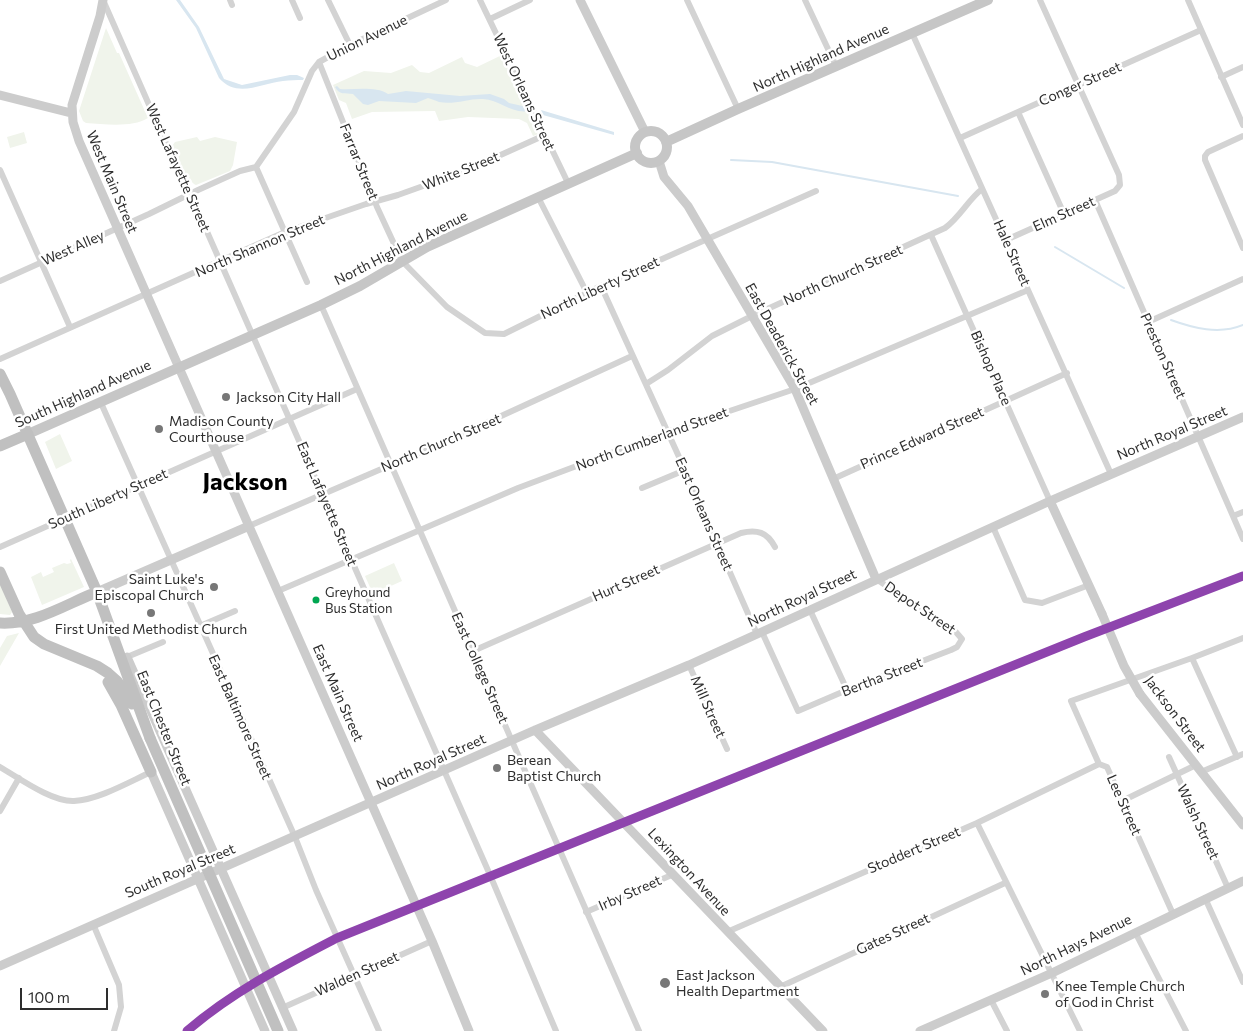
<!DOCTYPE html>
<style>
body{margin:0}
#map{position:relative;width:1243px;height:1031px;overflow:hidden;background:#fff;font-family:Commissioner,sans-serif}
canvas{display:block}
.scale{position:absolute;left:20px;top:988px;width:88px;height:22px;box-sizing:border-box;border:2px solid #2e2e2e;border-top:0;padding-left:6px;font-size:15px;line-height:18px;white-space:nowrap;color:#2e2e2e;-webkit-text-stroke:4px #fff;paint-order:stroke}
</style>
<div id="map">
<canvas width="1243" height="1031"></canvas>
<div class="scale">100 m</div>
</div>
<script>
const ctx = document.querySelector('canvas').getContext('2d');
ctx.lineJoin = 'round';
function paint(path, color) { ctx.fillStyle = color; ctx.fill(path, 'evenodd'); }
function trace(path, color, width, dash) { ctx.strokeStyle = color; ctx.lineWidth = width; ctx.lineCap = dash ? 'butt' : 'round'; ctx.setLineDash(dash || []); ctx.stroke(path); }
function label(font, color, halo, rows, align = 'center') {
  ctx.font = font + ' Commissioner,sans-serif'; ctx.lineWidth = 5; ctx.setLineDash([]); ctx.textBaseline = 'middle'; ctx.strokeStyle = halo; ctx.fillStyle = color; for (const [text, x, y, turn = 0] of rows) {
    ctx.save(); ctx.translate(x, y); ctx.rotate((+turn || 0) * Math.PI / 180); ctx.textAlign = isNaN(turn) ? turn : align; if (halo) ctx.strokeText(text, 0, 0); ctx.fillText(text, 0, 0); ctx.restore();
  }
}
paint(new Path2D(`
 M106 28 117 53H119L148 118C132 128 104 124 86 123L83 121 79 111Z
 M504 54 540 129 539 134 533 136 527 123 519 119 468 117 439 121 435 111 372 112 352 119 346 103 339 100 333 85 364 71 391 73 412 65 420 72 429 73 462 57 465 63 477 67Z
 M24 132 27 143 10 148 7 137Z
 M197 137 200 141 215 137 237 142 233 165 230 171 196 185C188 182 175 155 172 146L175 142Z
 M60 434 72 461 56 469 45 442Z
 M71 559 84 587 42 605 31 577 41 572 43 577 54 572 52 568 64 563 67 564 71 563 70 560Z
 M394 563 402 581 373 594 365 576Z
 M0 583 12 612 10 615 0 614Z
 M19 633 0 666V648L7 636Z`), '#f0f4eb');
paint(new Path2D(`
 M176 0H180L199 27 224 79 242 85 290 75H297L304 78 303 80C297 80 290 80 283 81 262 83 237 99 219 78L196 28Z
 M337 86 340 89C355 90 376 86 388 94L406 91 460 96 490 94 504 99 509 103 527 107 529 111C511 114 500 100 483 99 470 98 454 105 439 102 436 101 432 99 428 98L416 103 379 101 368 105 363 104 353 94C345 93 339 95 335 87Z
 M541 110 614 132V135L543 115Z`), '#d8e6f0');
trace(new Path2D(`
 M731 160 772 162 958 196
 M1055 247 1124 288
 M1171 320C1193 328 1219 335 1243 325`), '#d8e6f0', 2);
trace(new Path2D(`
 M103 0 179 173 190 193 490 875 556 1031
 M230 0 232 5
 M292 0 300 18
 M328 0 350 45
 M480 0 568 183
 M687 0 738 109
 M805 0 836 66
 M1188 0 1243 125
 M490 19 530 0
 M912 33 1111 474
 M319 62 377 207 402 261 447 307 485 333 504 334 601 286 816 191
 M1221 77 1243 67
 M1018 112 1064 214
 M1243 136 1208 152 1205 156V160L1243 248
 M960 138 1201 30
 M256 167 294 112 312 71 319 62 350 45 446 0
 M256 167 307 282
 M0 170 70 327
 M538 197 587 293
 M1095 200 1243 539
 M931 235 1050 501
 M1006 240 1115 191 1120 185 1119 175 1040 0
 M0 281 149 214 198 190 240 171 256 167
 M601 286 685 470 757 634
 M321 305 639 1031
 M1148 322 1243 279
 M0 359 285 232 366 204 398 195 465 171 545 135
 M646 384 668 370 712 336 752 316 945 228C960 217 968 200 982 189
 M101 403 295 837 316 890 379 1031
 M833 479 1067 373
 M642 488 685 470
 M1233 516 1243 512
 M249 526 451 439 632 356
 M993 527 1025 600 1042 603 1089 585
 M0 547 357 389
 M278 591 518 488 667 432 795 389 1028 290
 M810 610 847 690
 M200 626 235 611
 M762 632 798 711 847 690 951 650 957 647 962 639 955 631 876 579
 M473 651 741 533C757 529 767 532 775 547
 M127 657 163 642
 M1192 658 1237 757
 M689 665 727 749
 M1169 757 1228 888
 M0 767C19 778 52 802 74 801 98 800 129 782 151 772
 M1201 772 1243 754
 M1122 801 1196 765
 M0 811 19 778
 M977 823 1080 1031
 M1205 898 1243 982
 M586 912 674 874
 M1173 914 1107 767 1099 764 1071 701 1192 658 1243 638
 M93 924 119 985 121 1007 114 1031
 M727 932 977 823 1099 764
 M1135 932 1186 1031
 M782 986 1005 883
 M991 1000 1007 1031
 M282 1008 432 941`), '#d3d3d3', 6);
trace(new Path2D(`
 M103 0 100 16 72 105 73 122 79 141 432 941 469 1031
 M580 0 645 132
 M0 95 71 113
 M659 161 664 177 688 206 795 389 876 579
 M1050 501 1102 614
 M97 592 249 526
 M127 657 293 1031
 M1140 694 1243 825
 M535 730 823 1031
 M151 772 265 1031
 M0 966 535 730 689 665 1050 501 1243 417
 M920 1031 1052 973 1243 881`), '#ccc', 9);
trace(new Path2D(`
 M635 147a16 16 0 1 1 32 0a16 16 0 1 1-32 0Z
 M666 142 738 109 988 0
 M28 434 321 305 360 286 427 247 637 153`), '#c6c6c6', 10);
trace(new Path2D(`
 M0 374 10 394 97 592 150 738
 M0 446 28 434
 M0 572 19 614 34 637 44 644 97 666 108 673 117 681 132 704
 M0 623C35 625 66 604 97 592
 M108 682 121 705 151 772`), '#c0c0c0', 11);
trace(new Path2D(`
 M1102 614 1124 666 1140 694`), '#ccc', 9);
trace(new Path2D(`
 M150 738 278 1031`), '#c0c0c0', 11);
trace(new Path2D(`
 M187 1031C232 992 285 965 337 938L1084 637 1243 576`), '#8e44ad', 9);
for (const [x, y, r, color] of [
 [226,397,5,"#777"],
 [159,429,5,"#777"],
 [214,587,5,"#777"],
 [316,600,4.5,"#00a651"],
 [151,613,5,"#777"],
 [497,768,5,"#777"],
 [665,983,6,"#777"],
 [1045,994,5,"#777"]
]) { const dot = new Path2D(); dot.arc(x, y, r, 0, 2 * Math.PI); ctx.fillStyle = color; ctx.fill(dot); trace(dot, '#fff', 2); }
label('13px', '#2e2e2e', '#fff', [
 ["Greyhound",325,593],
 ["Bus Station",325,609]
], 'left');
label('14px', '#2e2e2e', '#fff', [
 ["Union Avenue",367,38,-26],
 ["North Highland Avenue",821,58,-24],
 ["Conger Street",1080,84,-24],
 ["West Orleans Street",524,92,65],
 ["Farrar Street",359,162,68],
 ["West Lafayette Street",178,168,66],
 ["White Street",461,171,-22],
 ["West Main Street",112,182,67],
 ["Elm Street",1064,214,-24],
 ["North Shannon Street",260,246,-23],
 ["West Alley",73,248,-24],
 ["North Highland Avenue",401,248,-27],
 ["Hale Street",1012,253,66],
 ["North Church Street",843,275,-24],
 ["North Liberty Street",600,288,-25],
 ["East Deaderick Street",782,344,61],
 ["Preston Street",1163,356,66],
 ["Bishop Place",991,368,66],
 ["South Highland Avenue",83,394,-24],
 ["North Royal Street",1172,433,-23],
 ["Prince Edward Street",922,438,-24],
 ["North Cumberland Street",652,439,-20],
 ["North Church Street",441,443,-23],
 ["South Liberty Street",108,499,-24],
 ["East Lafayette Street",327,504,67],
 ["East Orleans Street",704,514,66],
 ["Hurt Street",626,583,-24],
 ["North Royal Street",802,598,-25],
 ["Depot Street",920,608,34],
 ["East College Street",480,668,66],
 ["Bertha Street",882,677,-21],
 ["East Main Street",338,693,66],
 ["Mill Street",708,707,66],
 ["Jackson Street",1175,714,53],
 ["East Baltimore Street",240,717,66],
 ["East Chester Street",164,728,68],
 ["North Royal Street",431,762,-24],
 ["Lee Street",1124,805,66],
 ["Walsh Street",1198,822,65],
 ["Stoddert Street",914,850,-23],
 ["South Royal Street",180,871,-23],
 ["Lexington Avenue",689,872,47],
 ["Irby Street",630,893,-24],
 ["Gates Street",893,934,-25],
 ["North Hays Avenue",1076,945,-26],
 ["Walden Street",357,974,-24]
]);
label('14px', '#2e2e2e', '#fff', [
 ["Jackson City Hall",236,397],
 ["Madison County",169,421],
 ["Courthouse",169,437],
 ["Saint Luke's",204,579,"right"],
 ["Episcopal Church",204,595,"right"],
 ["First United Methodist Church",151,629,"center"],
 ["Berean",507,760],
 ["Baptist Church",507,776],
 ["East Jackson",676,975],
 ["Health Department",676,991],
 ["Knee Temple Church",1055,986],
 ["of God in Christ",1055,1002]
], 'left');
label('bold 24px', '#000', '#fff', [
 ["Jackson",245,482]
]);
</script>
